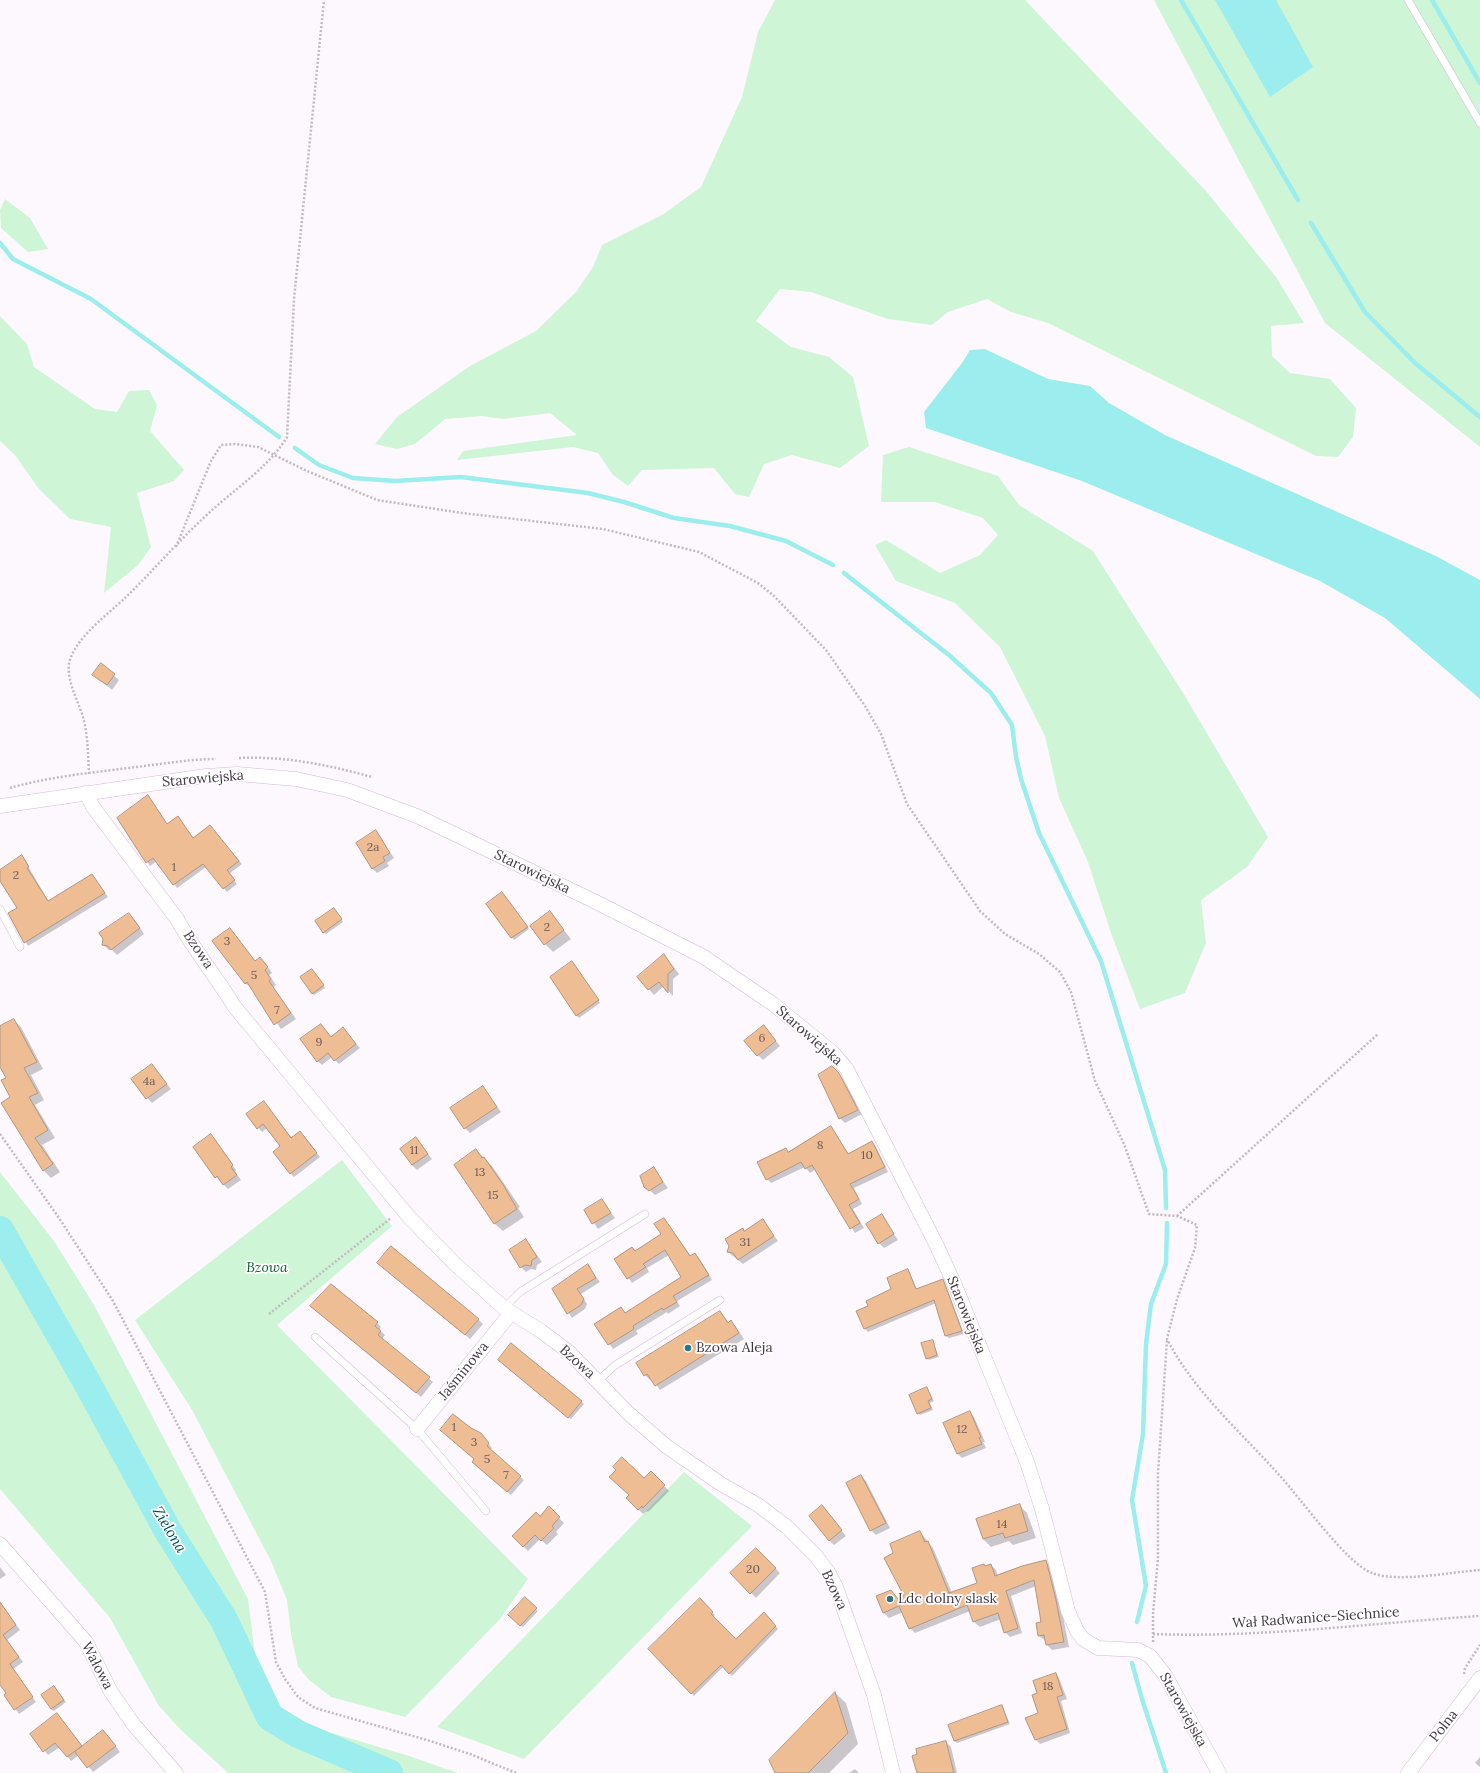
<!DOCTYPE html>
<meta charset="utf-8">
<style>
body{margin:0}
canvas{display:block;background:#fdf8fd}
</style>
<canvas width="1480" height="1773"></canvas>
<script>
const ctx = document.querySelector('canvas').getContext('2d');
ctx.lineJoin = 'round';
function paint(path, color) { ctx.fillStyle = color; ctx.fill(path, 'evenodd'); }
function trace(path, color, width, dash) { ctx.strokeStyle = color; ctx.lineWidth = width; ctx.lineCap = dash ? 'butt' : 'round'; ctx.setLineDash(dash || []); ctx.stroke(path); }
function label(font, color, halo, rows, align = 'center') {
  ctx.font = font + ' Lora,serif'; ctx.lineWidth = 3.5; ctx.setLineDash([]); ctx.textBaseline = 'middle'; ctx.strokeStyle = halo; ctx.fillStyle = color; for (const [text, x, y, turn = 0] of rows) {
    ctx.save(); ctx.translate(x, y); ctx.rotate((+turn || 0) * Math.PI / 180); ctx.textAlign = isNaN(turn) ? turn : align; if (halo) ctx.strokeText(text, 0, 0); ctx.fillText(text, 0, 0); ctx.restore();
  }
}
paint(new Path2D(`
 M775 0H1025L1206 191 1276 277 1304 323 1271 326 1272 356 1290 373 1330 379 1356 408 1353 437 1338 457 1316 456 1048 323 1011 312 987 299 948 312 932 325 888 319 811 292 780 289 756 321 791 347 829 357 853 377 869 446 840 468 792 455 764 464 749 497 735 494 714 468 642 470 628 486 613 475 598 453 573 447 457 460 463 451 577 435 550 413 503 419 482 416 445 419 415 444 397 449 375 444 397 417 470 366 536 331 576 292 593 267 602 245 662 215 701 187 742 97 758 32Z
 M1154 0H1480V447L1325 323Z
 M5 199 30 218 48 249 28 252 1 228 0 210Z
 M0 316 27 344 34 367 95 409 117 412 129 391 149 390 157 405 150 431 184 470 174 481 137 493 151 547 138 565 104 593 111 527 70 519 39 489 15 455 0 441Z
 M909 447 998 476 1019 505 1093 551 1185 696 1268 837 1247 867 1201 900 1206 943 1185 993 1140 1009 1112 936 1088 862 1059 798 1045 736 1000 647 955 603 896 581 875 545 886 540 940 573 980 555 998 535 983 518 935 502H881L883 455Z
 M342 1160 392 1226 277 1325 528 1579 500 1619 405 1717 331 1697 309 1680 298 1666 291 1634 287 1600 271 1561 192 1410 135 1320Z
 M0 1172 54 1241 94 1305 248 1599 256 1664 264 1686 282 1711 305 1725 406 1755 458 1773H228L181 1730 159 1706 110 1618 0 1489Z
 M684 1472 752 1526 524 1759 437 1727Z`), '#cef5d6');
paint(new Path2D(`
 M1215 0H1276L1313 67 1270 97Z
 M985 349 1048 379 1090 386 1109 403 1165 435 1436 556 1480 580V699L1385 618 1320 581 1082 481 926 428 924 412 962 363 970 350Z`), '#9ceded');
paint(new Path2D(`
 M101 665 119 680 112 690 99 679Z
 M148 796 168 825 194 839 210 826 242 864 229 874 237 884 227 892 206 867 177 888 157 861 150 866 119 818Z
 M376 832 394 858 387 863 389 866 377 873 372 868Z
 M22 856 49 902 92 875 108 897 28 946 9 914 18 909 0 879V871Z
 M504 895 529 929 514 940 487 904Z
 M336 911 343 922 326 934 323 932Z
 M550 913 571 939 553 952 545 944Z
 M134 919 144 934 117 955 112 950H109L103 945Z
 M230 929 256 962 260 959 266 964 272 973 269 975 276 985 273 987 296 1019 281 1029 252 988 245 983Z
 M664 955 679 974 673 979V996L664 986 654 995 638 977Z
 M574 965 600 1003 579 1018 577 1016Z
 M314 972 325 988 314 995 312 993Z
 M14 1020 21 1027 43 1069 31 1075 44 1100 35 1105 55 1138 42 1145 60 1172 51 1178 44 1171 3 1103 11 1098 7 1078 0 1065V1027Z
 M764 1026 780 1046 763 1060 758 1055Z
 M343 1029 360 1048 339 1064 332 1057 322 1065 318 1061 331 1037Z
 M152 1065 171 1089 152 1103 147 1098Z
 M836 1072 842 1078 862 1114 845 1123 840 1118Z
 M483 1087 501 1112 470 1133 465 1128Z
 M268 1107 292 1138 304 1136 320 1157 294 1177 290 1173 282 1146 267 1128 262 1132 248 1115Z
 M830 1127 849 1154 872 1142 876 1147 888 1172 854 1188 862 1204 853 1209 864 1228 855 1233 816 1169 810 1173 805 1167 771 1183 767 1179 786 1149 789 1153Z
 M416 1138 432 1159 417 1170 412 1165Z
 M215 1140 236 1170 235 1172 241 1180 228 1189 216 1177Z
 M476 1150 492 1166 520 1207 518 1208 524 1217 503 1231 495 1224 455 1165Z
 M654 1169 668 1188 655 1195 645 1186Z
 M602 1200 615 1218 598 1229 585 1210Z
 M882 1216 898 1240 884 1248 879 1243Z
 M664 1219 691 1256 695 1254 699 1258 712 1280 677 1301 680 1306 668 1314 667 1312 636 1331 638 1334 613 1349 596 1324 621 1308 626 1313 683 1277 669 1255 647 1268 649 1272 632 1283 615 1259 632 1248 636 1251 662 1234Z
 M763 1221 778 1241 743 1264 728 1252 743 1229 745 1232Z
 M526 1240 542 1262 537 1265 536 1270 531 1269 526 1272 521 1267Z
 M588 1266 600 1282 581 1294 587 1304 585 1309 572 1318 553 1289Z
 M383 1268 478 1319 483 1324 470 1339Z
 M908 1271 917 1290 942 1280 945 1283 964 1334 949 1338 946 1336 936 1303 868 1332 865 1329 858 1312 869 1307 893 1290Z
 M331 1285 377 1323 381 1327 379 1330 385 1335 382 1339 433 1382 421 1397 315 1310Z
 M720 1312 729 1323 731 1322 736 1327 744 1339 660 1390 652 1379 650 1380 645 1375Z
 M932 1341 939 1357 929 1360 927 1358Z
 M512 1345 584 1404 571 1419 501 1362Z
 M926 1388 934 1401 930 1403 933 1410 920 1415 918 1413Z
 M970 1412 974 1417 985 1442H983L986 1448 962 1458 958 1454Z
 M441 1430 484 1438 492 1448 490 1450 524 1480 511 1495 476 1466 475 1459Z
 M651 1472 669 1491 648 1512 647 1511 643 1514 627 1498Z
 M861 1476 866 1481 890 1528 876 1535 871 1530Z
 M1019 1505 1027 1513 1036 1538 1013 1545 1009 1541 991 1547 983 1539Z
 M549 1508 564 1523 556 1532 558 1534 547 1545 540 1539 528 1551 513 1536 540 1517Z
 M827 1512 846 1536 834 1545 829 1540Z
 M920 1532 933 1548 952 1593 978 1584 985 1566 991 1565 996 1570 998 1576 1046 1561 1051 1567 1061 1606 1069 1647 1052 1650 1047 1645 1046 1641 1039 1636 1042 1622 1036 1586 1011 1596 1022 1633 1010 1637 1005 1632 1001 1619 980 1627 974 1622 970 1611 915 1633 910 1628 903 1612 889 1618 883 1612 905 1596 894 1553Z
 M756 1549 780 1573 756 1598 731 1573Z
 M0 1567 6 1575 0 1579Z
 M525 1599 538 1611 523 1627 510 1615Z
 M700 1600 715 1615 713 1617 736 1640 764 1613 778 1629 732 1676 723 1667 694 1696 649 1649Z
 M0 1602 20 1630 7 1640 23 1662 13 1669 36 1702 19 1714 5 1695 7 1693 0 1683Z
 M1056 1674 1059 1678 1067 1699 1061 1701 1070 1733 1040 1744 1036 1740 1027 1718 1040 1714 1039 1694Z
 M54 1687 66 1702 54 1711 51 1709Z
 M835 1693 846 1703 858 1744 829 1773H777L770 1761Z
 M1002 1706 1010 1724 957 1743 954 1741Z
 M57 1714 83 1747 108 1736 120 1752 93 1772 79 1755 71 1761 60 1747 48 1755 31 1734Z
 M946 1742 951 1747 957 1773H917Z
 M1480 1757V1767L1475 1763Z
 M855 1769 859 1773H849Z`), '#0003');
trace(new Path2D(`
 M1181 0 1298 200
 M1432 0 1480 83
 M1311 223 1365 312 1415 363 1480 417
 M0 243 13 259 91 299 279 437
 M295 448 319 465 353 478 395 481 461 477 588 493 624 502 674 518 730 526 786 541 833 565
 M844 573 949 655 991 693 1012 725 1016 757 1021 779 1039 833 1101 961 1165 1170 1166 1208
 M1137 1622 1146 1586 1132 1500 1143 1434 1146 1344 1151 1304 1166 1264 1167 1223
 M1132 1663 1142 1699 1166 1773`), '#9ceded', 4.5);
trace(new Path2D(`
 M0 1230 85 1379 168 1531 224 1620 270 1717 298 1734 389 1773`), '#9ceded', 28);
const building = new Path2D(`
 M101 663 115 674 107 685 92 675Z
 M148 795 167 824 178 816 193 838 210 825 239 861 227 870 235 880 223 889 203 864 173 885 153 858 146 863 117 818Z
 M376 830 390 853 383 857 385 861 372 869 356 843Z
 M22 855 29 867 27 868 48 901 92 874 105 893 24 943 8 913 17 908 0 881V870Z
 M502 892 528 927 511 938 486 904Z
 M334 908 342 919 323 933 315 921Z
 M550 911 564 930 544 945 530 926Z
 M129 913 140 928 111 950 108 946 102 945 103 939 99 933Z
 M230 928 255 961 260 957 268 967 265 970 271 979 269 981 291 1013 274 1025 247 982 245 984 212 941Z
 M664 954 674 969 668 974V993L659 982 648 990 637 977Z
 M572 961 599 1000 576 1016 550 977Z
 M312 969 324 985 312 994 300 977Z
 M14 1019 37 1062 24 1068 38 1093 29 1097 48 1130 35 1138 53 1164 43 1171 1 1103 10 1097 1 1080 6 1078 0 1067V1026Z
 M321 1024 331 1037 343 1027 356 1044 334 1061 328 1053 317 1062 300 1039Z
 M764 1025 776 1041 757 1056 744 1041Z
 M152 1064 167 1084 146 1099 131 1079Z
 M832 1066 839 1073 858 1110 839 1119 818 1075Z
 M483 1086 497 1107 464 1129 450 1108Z
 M264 1101 291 1138 300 1131 317 1153 290 1174 273 1152 280 1146 263 1124 257 1129 246 1114Z
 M831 1126 848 1154 872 1141 885 1167 850 1184 859 1199 849 1205 860 1223 850 1229 812 1165 805 1169 801 1162 766 1180 757 1162 786 1148 788 1152Z
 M211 1134 233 1165 231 1167 237 1175 223 1185 217 1176 215 1178 193 1147Z
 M416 1137 428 1154 412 1165 400 1149Z
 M476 1149 482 1158 484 1157 504 1186 517 1209 494 1224 454 1165Z
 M654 1167 663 1182 649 1191 644 1187 640 1176Z
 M602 1199 611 1213 592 1224 584 1210Z
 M882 1214 894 1234 878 1244 866 1224Z
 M664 1218 690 1256 695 1253 709 1275 673 1296 677 1302 663 1310 662 1308 633 1326 634 1329 608 1345 594 1324 621 1307 625 1313 681 1277 665 1250 643 1264 646 1267 627 1279 614 1259 632 1247 635 1251 661 1234 654 1224Z
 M763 1219 774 1236 738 1260 733 1253 727 1252 729 1246 725 1239 743 1228 744 1231Z
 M526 1239 537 1257 532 1260 531 1266 525 1265 520 1268 509 1250Z
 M391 1246 479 1319 465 1335 377 1263Z
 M588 1264 596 1278 577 1289 584 1299 581 1305 567 1314 552 1289Z
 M908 1269 916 1289 943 1279 962 1331 945 1336 934 1300 864 1329 856 1311 868 1306 866 1301 891 1289 887 1278Z
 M331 1284 378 1322 375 1326 381 1331 378 1335 430 1377 416 1393 310 1306Z
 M720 1311 728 1323 731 1320 739 1333 655 1386 647 1374 644 1376 636 1363Z
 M933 1340 937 1355 926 1359 921 1343Z
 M511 1343 582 1401 568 1418 498 1360Z
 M927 1387 932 1399 928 1401 931 1408 917 1414 909 1395Z
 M970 1411 981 1437 979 1438 982 1444 957 1454 943 1423Z
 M453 1414 471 1428 481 1433 489 1443 487 1446 521 1476 507 1492 472 1462 474 1459 440 1430Z
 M622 1457 644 1478 651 1471 665 1485 643 1508 642 1506 638 1510 626 1498 629 1495 609 1477 616 1470 613 1467Z
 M861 1475 886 1523 870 1531 846 1483Z
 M1020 1504 1028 1531 1005 1538 1003 1533 983 1539 976 1519Z
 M822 1505 842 1530 829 1541 809 1516Z
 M549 1506 560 1517 552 1526 554 1528 541 1541 535 1535 523 1547 512 1536 536 1512 540 1516Z
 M920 1531 925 1542 928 1541 949 1593 977 1583 972 1568 984 1564 985 1566 991 1564 995 1576 1022 1566 1046 1560 1056 1600 1064 1642 1046 1645 1044 1635 1038 1636 1036 1623 1041 1622 1034 1580 1006 1591 1018 1628 1004 1633 998 1613 973 1622 967 1605 909 1629 899 1606 883 1613 876 1596 891 1590 898 1599 904 1596 884 1558 893 1553 890 1544Z
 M756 1548 776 1568 750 1594 730 1573Z
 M525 1597 537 1608 520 1626 508 1615Z
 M700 1598 713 1612 711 1614 736 1639 764 1612 776 1626 729 1674 721 1665 691 1694 648 1649Z
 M0 1602 16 1625 3 1635 19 1657 10 1664 33 1697 14 1710 4 1695 6 1693 0 1685Z
 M1056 1673 1063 1695 1057 1697 1067 1729 1035 1740 1025 1718 1038 1713 1032 1695 1037 1693 1033 1681Z
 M54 1686 64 1700 51 1709 41 1695Z
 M835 1692 848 1733 808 1773H775L769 1760Z
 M1002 1705 1008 1722 954 1741 948 1725Z
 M57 1713 82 1746 67 1757 55 1743 43 1752 30 1734Z
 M103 1730 116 1746 87 1768 75 1752Z
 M946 1741 954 1773H917L912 1756 917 1754 916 1749Z`);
paint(building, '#eebd93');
trace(building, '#b19680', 1);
const lane = new Path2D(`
 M1408 0 1480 123
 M0 909 20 947
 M504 1308 520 1292 645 1214
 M315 1337 417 1429 486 1511
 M598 1381 614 1366 720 1300`);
const street = new Path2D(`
 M86 793 93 807 177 919C193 949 216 976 234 1006L409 1217 455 1264 504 1308 541 1331 569 1352 627 1412 666 1446 721 1484 758 1505 787 1527 816 1556 828 1572 836 1587 874 1695 893 1773
 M0 806 206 776 237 774 296 779 347 790 417 816 598 903 704 957 773 1004 832 1052 846 1068 936 1244 954 1283 1027 1462 1042 1509 1068 1611 1077 1631 1083 1639 1098 1648 1138 1650 1150 1656 1165 1675 1219 1773
 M417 1429 511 1313
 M0 1544 86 1642 111 1692 134 1725 176 1773
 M1408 1773 1480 1678`);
trace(lane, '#d2bad4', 8);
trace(street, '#d2bad4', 15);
trace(new Path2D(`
 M176 547 211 461 221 445 235 444 258 447 307 471 377 500 462 513 603 529 699 552 758 583 773 595 826 650 865 706 881 734 907 804 980 911 1005 934 1039 954 1060 972 1071 992 1095 1081 1124 1144 1149 1214 1177 1216 1197 1225 1195 1248 1177 1299 1167 1339C1194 1392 1242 1433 1281 1477 1301 1499 1347 1564 1372 1573 1398 1583 1451 1572 1480 1570
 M239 758C286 756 328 765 372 777
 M89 774C88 755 88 735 83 717 78 700 67 683 69 664 73 640 107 615 125 598 154 570 180 539 210 512 236 488 269 467 287 437L294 299 324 0
 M10 788C48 777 89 773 128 768 157 765 187 759 216 759
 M0 1134 59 1218 113 1301 265 1592 276 1662 285 1679 298 1697 315 1708 427 1740 470 1754 516 1773
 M1177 1216 1378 1034
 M269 1314 391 1218
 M1153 1634C1262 1638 1371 1623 1480 1616
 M1153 1642V1614L1158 1558V1473L1167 1340
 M1464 1674 1465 1668 1480 1645`), '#c1bac1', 2.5, [2, 2]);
trace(lane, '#fff', 7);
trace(street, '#fff', 14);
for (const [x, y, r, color] of [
 [688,1348,4,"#2e7580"],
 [890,1599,4,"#2e7580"]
]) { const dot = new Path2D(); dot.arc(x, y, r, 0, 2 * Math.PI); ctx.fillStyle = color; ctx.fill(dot); trace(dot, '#fff', 1.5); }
label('12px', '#6e5a58', null, [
 ["2a",373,848],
 ["1",174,868],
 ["2",16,876],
 ["2",547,928],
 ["3",227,942],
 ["5",254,976],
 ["7",277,1011],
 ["6",762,1039],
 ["9",319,1043],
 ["4a",149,1082],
 ["8",820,1146],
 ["11",414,1151],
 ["10",867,1156],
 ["13",480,1173],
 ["15",493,1196],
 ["31",745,1243],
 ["1",454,1428],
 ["12",962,1430],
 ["3",474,1443],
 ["5",487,1460],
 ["7",506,1476],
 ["14",1002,1525],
 ["20",753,1570],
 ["18",1048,1687]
]);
label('14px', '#433944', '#fff', [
 ["Starowiejska",203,779,-5],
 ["Starowiejska",532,872,26],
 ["Bzowa",198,950,56],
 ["Starowiejska",809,1036,41],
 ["Starowiejska",966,1315,68],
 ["Bzowa",577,1362,42],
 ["Jaśminowa",464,1371,-51],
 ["Bzowa",834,1590,65],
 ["Wał Radwanice-Siechnice",1316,1618,-4],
 ["Wałowa",97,1666,62],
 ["Starowiejska",1183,1710,61],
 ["Polna",1444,1726,-52]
]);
label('italic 14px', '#0e5f2d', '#fff', [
 ["Bzowa",267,1268]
]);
label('14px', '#433944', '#fff', [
 ["Bzowa Aleja",696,1348],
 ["Ldc dolny slask",898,1599]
], 'left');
label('italic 15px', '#024f50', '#fff', [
 ["Zielona",169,1530,59]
]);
</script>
